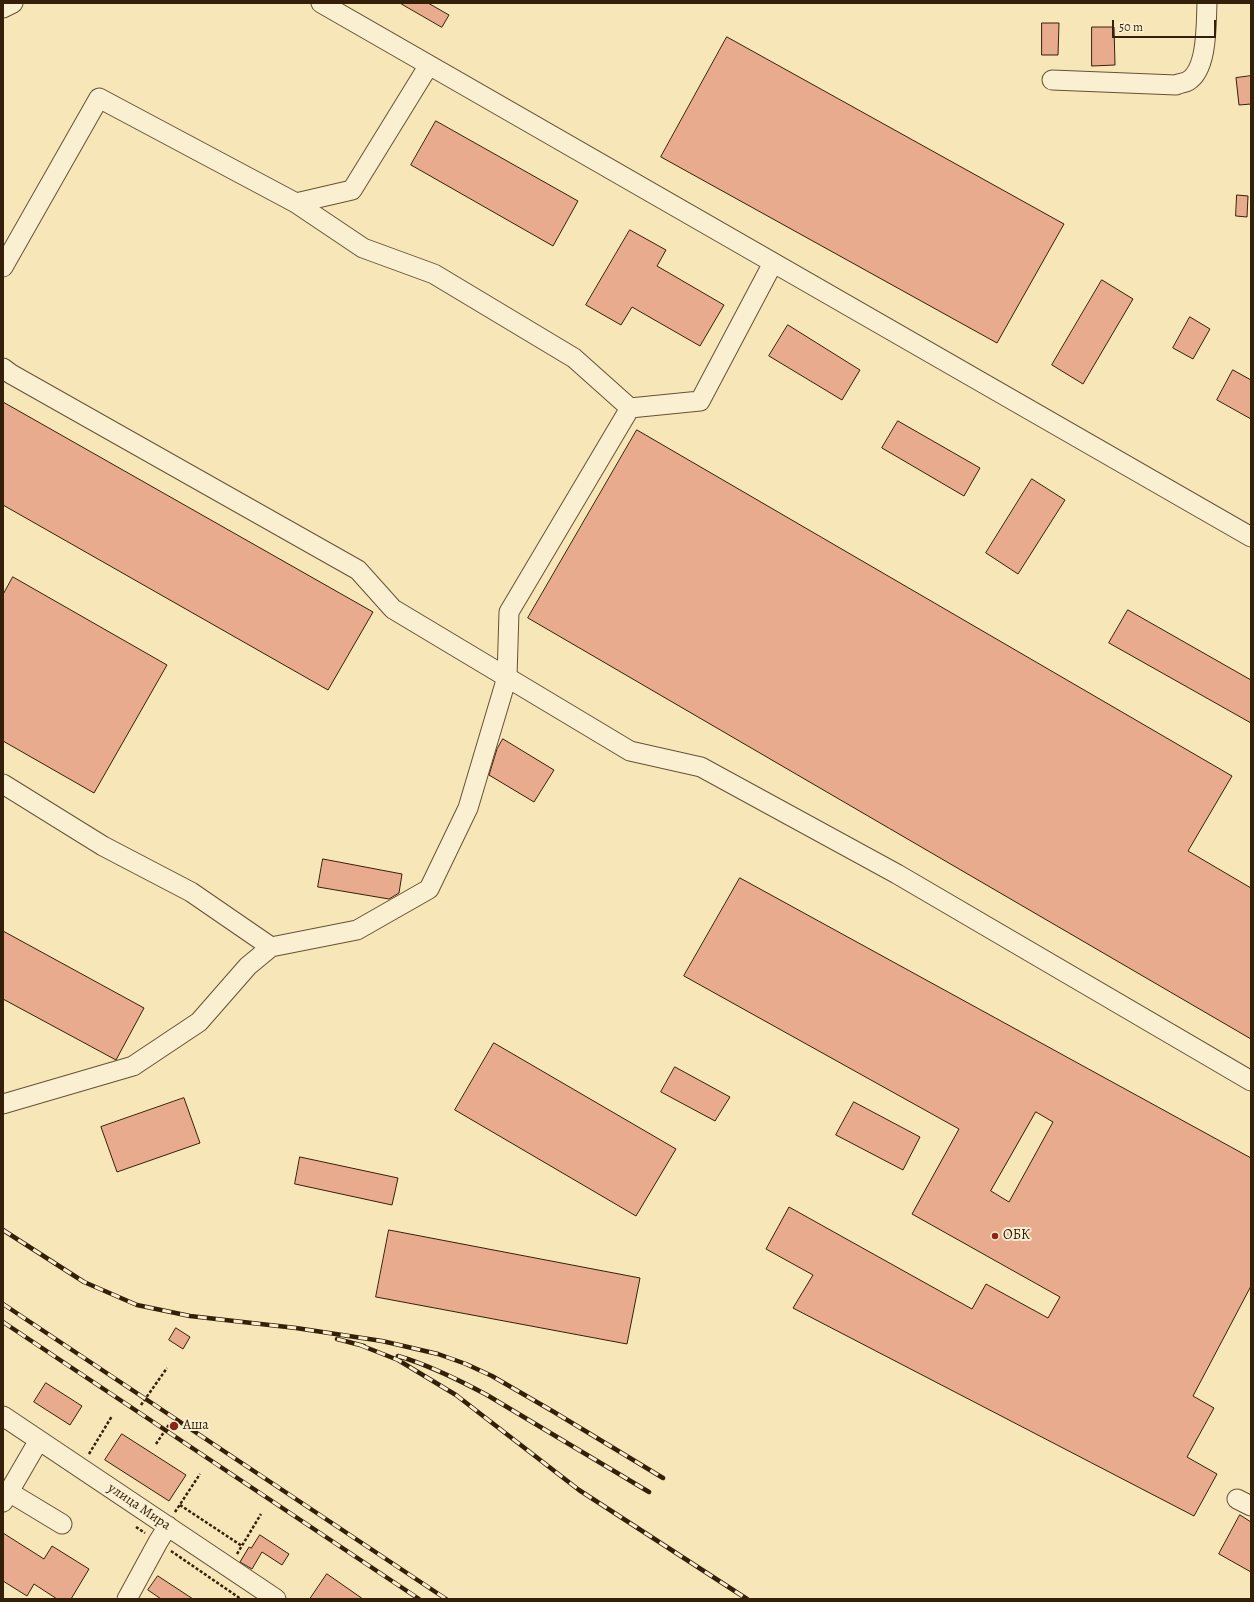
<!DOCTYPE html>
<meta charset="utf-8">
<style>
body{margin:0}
#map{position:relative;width:1254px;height:1602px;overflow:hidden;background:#f7e7b8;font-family:Alegreya,serif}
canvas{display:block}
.frame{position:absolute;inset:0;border:4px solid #342009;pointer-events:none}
.scale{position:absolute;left:1112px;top:20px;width:104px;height:18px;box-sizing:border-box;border:2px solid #342009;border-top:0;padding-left:5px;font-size:12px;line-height:14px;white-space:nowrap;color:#342009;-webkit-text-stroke:3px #faefd1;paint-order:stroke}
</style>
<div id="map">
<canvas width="1254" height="1602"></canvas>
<div class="frame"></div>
<div class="scale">50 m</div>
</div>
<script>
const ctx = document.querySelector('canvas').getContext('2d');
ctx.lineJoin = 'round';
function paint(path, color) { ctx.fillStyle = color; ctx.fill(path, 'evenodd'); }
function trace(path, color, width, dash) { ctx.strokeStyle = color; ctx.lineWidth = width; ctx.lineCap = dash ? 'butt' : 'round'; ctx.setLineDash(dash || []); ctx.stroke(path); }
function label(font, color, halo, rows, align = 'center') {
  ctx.font = font + ' Alegreya,serif'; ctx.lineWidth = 4; ctx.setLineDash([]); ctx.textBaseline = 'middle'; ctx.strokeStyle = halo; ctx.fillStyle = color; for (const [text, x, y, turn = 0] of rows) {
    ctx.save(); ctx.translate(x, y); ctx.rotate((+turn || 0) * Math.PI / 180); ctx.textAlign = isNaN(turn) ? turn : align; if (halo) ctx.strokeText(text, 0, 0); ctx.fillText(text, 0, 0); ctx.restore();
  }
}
const building = new Path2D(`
 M400 3H428L449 15 442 27Z
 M1042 23H1059L1058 55H1042Z
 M1092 27H1114L1115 65 1092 66Z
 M727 37 1064 224 997 343 661 157Z
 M1251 76V104L1239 105 1236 78Z
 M436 121 578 201 553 246 411 165Z
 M1237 195 1248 196 1247 217 1236 216Z
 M630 230 666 250 657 266 724 305 700 346 632 307 621 325 586 305Z
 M1102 280 1133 299 1083 384 1052 365Z
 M1190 317 1210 329 1193 359 1173 348Z
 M788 325 860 370 842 400 769 356Z
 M1233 370 1251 380V419L1217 400Z
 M3 402 373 612 328 690 3 505Z
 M898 421 980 468 964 496 882 448Z
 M637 430 1232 776 1188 851 1251 888V1039L528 618Z
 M1032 479 1065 500 1018 574 986 553Z
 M13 577 167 665 94 793 3 741V595Z
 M1128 610 1251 680V723L1109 643Z
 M503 739 554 770 534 802 489 775 497 749Z
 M323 859 402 874 399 893 389 899 318 887Z
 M740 878 1251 1158V1286L1193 1396 1214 1408 1187 1457 1217 1474 1194 1516 793 1308 813 1275 766 1249 789 1207 972 1309 986 1284 1048 1318 1060 1297 912 1214 959 1129 684 976ZM1036 1112 1053 1122 1009 1202 991 1191Z
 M3 931 144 1008 116 1060 3 999Z
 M494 1043 676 1149 636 1216 455 1110Z
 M675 1067 730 1097 715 1121 661 1092Z
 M184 1098 200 1143 117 1172 101 1127Z
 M854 1102 920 1137 903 1170 836 1135Z
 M300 1157 398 1178 392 1205 295 1184Z
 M389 1230 640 1278 627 1344 376 1297Z
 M176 1328 190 1337 183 1349 169 1340Z
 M46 1383 82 1406 70 1425 34 1402Z
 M122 1434 186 1475 169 1501 105 1460Z
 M1240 1515 1251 1522V1572L1219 1554Z
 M3 1533 44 1559 52 1546 89 1569 71 1599H57L34 1584 27 1596 3 1581Z
 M260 1535 289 1554 282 1565 262 1552 252 1569 240 1562 249 1547 251 1548Z
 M327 1574 363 1599H310Z
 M158 1576 193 1599H161L148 1590Z`);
paint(building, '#e9ab8e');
trace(building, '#342009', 1);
const minor = new Path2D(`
 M321 3 1251 537
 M3 8 13 3
 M1052 80 1176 85C1180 83 1185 83 1188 81 1208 69 1206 23 1207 3
 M296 203 363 248 434 274 574 358 630 408
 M3 267 99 98 296 203 352 190 429 65
 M3 368 11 374 358 570 393 609 630 751 701 767 897 874 1251 1081
 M3 784 103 846 191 892 271 947
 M3 1104 133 1066 199 1022 248 966 271 947 357 930 429 889 468 808 507 677 509 612 630 408 700 401 773 263
 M3 1416 276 1599
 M3 1493 9 1492 62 1524
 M1237 1499 1251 1506
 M3 1502 39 1440
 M127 1599 158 1542 168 1526`);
trace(minor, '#655235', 21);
trace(new Path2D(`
 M141 1405 167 1368
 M156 1444 170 1423
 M89 1454 112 1416
 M180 1505 242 1546
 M175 1512 200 1474
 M136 1527 145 1533
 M171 1551 241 1599
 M237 1554 261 1514`), '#342009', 2.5, [3, 2]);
trace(minor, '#faefd1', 19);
const rail = new Path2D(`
 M3 1230 84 1282 137 1305 190 1316 296 1328 382 1341 438 1354 466 1364 492 1376 554 1412 663 1478
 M3 1304 446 1599
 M3 1322 419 1599
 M337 1339 364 1346
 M360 1345 398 1360 456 1395 579 1490 747 1599
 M398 1356C429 1365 459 1380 487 1395L649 1492`);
trace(rail, '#342009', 4.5);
trace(rail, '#faefd1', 3, [9]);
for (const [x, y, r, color] of [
 [995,1236,4,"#8f2418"],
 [174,1426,5,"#8f2418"]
]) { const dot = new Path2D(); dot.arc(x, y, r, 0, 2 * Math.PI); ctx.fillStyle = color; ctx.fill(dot); trace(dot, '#faefd1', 1.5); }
label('14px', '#342009', '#faefd1', [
 ["ОБК",1003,1236],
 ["Аша",183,1426]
], 'left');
label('14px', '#342009', '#faefd1', [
 ["улица Мира",139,1507,34]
]);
</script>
